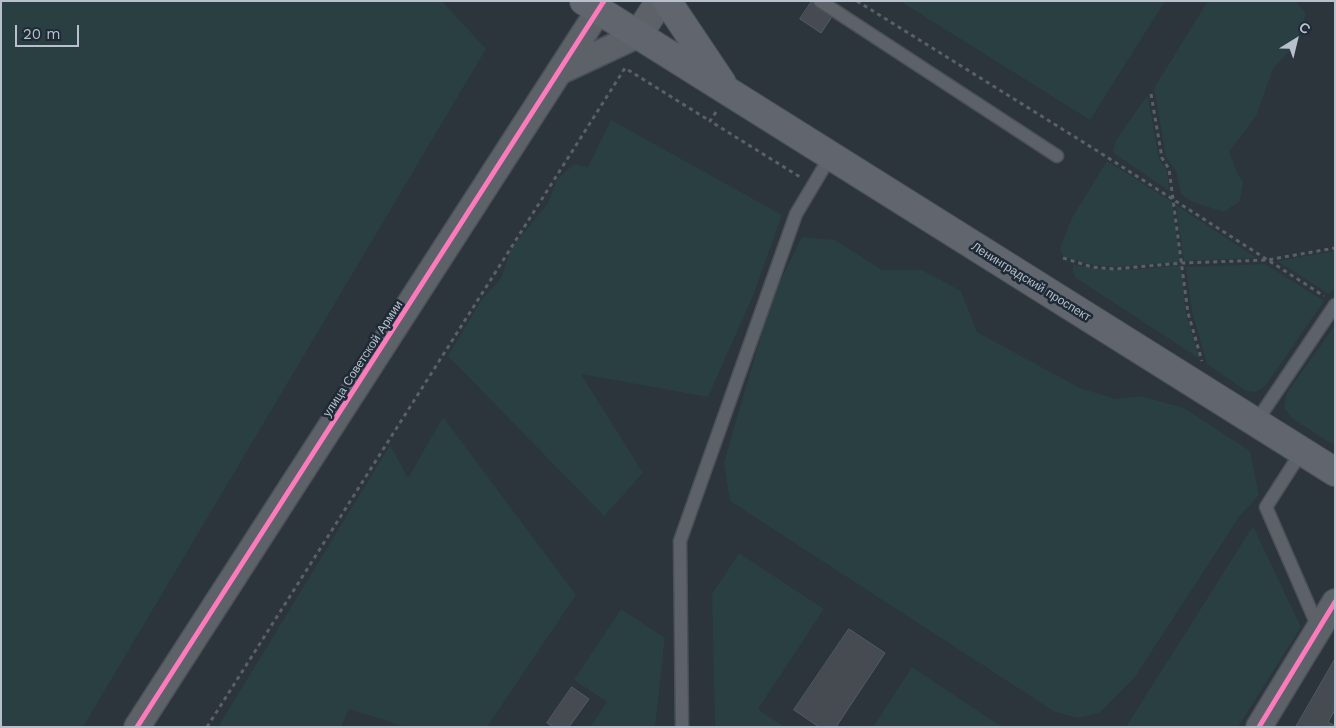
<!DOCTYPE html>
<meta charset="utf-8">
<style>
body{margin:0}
#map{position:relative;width:1336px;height:728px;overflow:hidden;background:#2c343c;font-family:"Work Sans",sans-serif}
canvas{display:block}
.frame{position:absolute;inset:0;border:2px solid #b7c0cc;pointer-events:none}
.north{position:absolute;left:1271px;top:15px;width:50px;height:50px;-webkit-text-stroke:4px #1f2a37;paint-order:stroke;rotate:36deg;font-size:14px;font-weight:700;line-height:20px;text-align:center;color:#b7c0cc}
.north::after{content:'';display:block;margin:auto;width:18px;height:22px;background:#b7c0cc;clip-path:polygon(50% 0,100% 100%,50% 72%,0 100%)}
.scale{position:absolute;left:15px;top:25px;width:64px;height:22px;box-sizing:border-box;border:2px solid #b7c0cc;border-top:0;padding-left:6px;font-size:15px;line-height:18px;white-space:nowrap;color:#b7c0cc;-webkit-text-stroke:4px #1f2a37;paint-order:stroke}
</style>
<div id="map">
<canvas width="1336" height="728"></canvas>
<div class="frame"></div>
<div class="north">С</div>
<div class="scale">20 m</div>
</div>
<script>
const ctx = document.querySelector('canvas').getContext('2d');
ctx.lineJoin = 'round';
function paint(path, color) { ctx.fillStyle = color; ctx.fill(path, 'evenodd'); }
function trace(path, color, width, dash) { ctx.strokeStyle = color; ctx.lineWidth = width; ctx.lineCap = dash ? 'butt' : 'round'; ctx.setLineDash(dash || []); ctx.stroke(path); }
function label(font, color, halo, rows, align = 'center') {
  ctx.font = font + ' "Work Sans",sans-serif'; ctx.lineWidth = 5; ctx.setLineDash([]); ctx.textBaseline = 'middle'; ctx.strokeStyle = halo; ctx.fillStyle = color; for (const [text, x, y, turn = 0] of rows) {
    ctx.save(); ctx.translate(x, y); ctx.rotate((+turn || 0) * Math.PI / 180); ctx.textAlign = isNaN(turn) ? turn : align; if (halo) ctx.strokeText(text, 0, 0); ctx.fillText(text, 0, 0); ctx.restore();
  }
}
paint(new Path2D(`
 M1 1H442L486 49 83 727H1Z
 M900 1H1165L1090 120Z
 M1208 1H1295L1306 13 1296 44 1273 69 1256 116 1229 152 1238 174 1243 182 1240 201 1224 212 1192 202 1181 194 1176 171 1166 157 1154 88Z
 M1148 96 1159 159 1167 170 1169 191 1115 154 1113 150 1115 142 1143 101Z
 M611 120 782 215 753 296 708 397 581 374 643 473 604 516 448 356 482 299 501 279 511 249 548 203 557 179 574 164 588 167Z
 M1107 161 1172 202 1180 262 1114 267 1093 265 1064 257 1061 252V245L1073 216Z
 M1176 205 1257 258 1184 261Z
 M802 237 835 240 882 270H922L961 291 977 332 1080 388 1116 399 1141 396 1184 408 1250 451 1259 495 1239 517 1135 677 1099 713 1078 718 1055 712 730 501 724 462 772 298Z
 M1335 251V287L1329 294 1277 261Z
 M1073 264C1112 274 1141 269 1181 265L1186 314 1200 359 1076 278 1073 272Z
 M1265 264 1324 301 1266 385 1256 392 1246 391 1207 364 1192 312 1186 267Z
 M1335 325V446L1293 419 1284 408 1286 394Z
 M443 417 576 595 487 727H406L349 709 341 727H218L390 445 408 478Z
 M1253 526 1301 627 1238 727H1126Z
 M739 553 824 609 758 709 784 727H715L712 594Z
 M621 609 665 638 655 727H590L607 702 574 680Z
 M912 667 1002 727H873Z`), '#293f42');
const building = new Path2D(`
 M812 1 833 15 821 33 800 19Z
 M849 629 885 653 836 727H819L794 710Z
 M1335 659V710L1328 722 1335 726 1296 727Z
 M572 687 589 699 569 727H553L547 723Z`);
paint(building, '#454b51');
trace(building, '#545b63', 1);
const service = new Path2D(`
 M820 1 1057 156
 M1256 422 1335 305
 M1302 451 1266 507 1318 627
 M682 727 680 541 796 214 830 157`);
const minor = new Path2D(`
 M559 72 638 35
 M137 727 599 10
 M1259 727 1335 602`);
const tertiary = new Path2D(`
 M638 35 660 1`);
const secondary = new Path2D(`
 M584 1 1335 472
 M667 1 722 83`);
trace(service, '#4a5056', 15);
trace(minor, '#4a5056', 28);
trace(tertiary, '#4a5056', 30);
trace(secondary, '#4a5056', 30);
trace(new Path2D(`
 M857 1 1099 152 1324 296
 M1151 94 1162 158 1169 169 1188 313 1202 361
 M716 112 710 121 800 177
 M1063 258 1092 267 1114 269 1182 263 1267 260 1335 248
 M207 727 625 68 710 121`), '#5a6166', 3, [4, 4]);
trace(service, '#5d6269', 12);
trace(minor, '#5d6269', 25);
trace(tertiary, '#5d6269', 28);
trace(secondary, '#61666e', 28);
trace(new Path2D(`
 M137 727 604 1
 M1259 727 1335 602`), '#fd7abc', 5);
label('12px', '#b7c0cc', '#1f2a37', [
 ["Ленинградский проспект",1031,282,32],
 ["улица Советской Армии",363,359,-57]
]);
</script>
